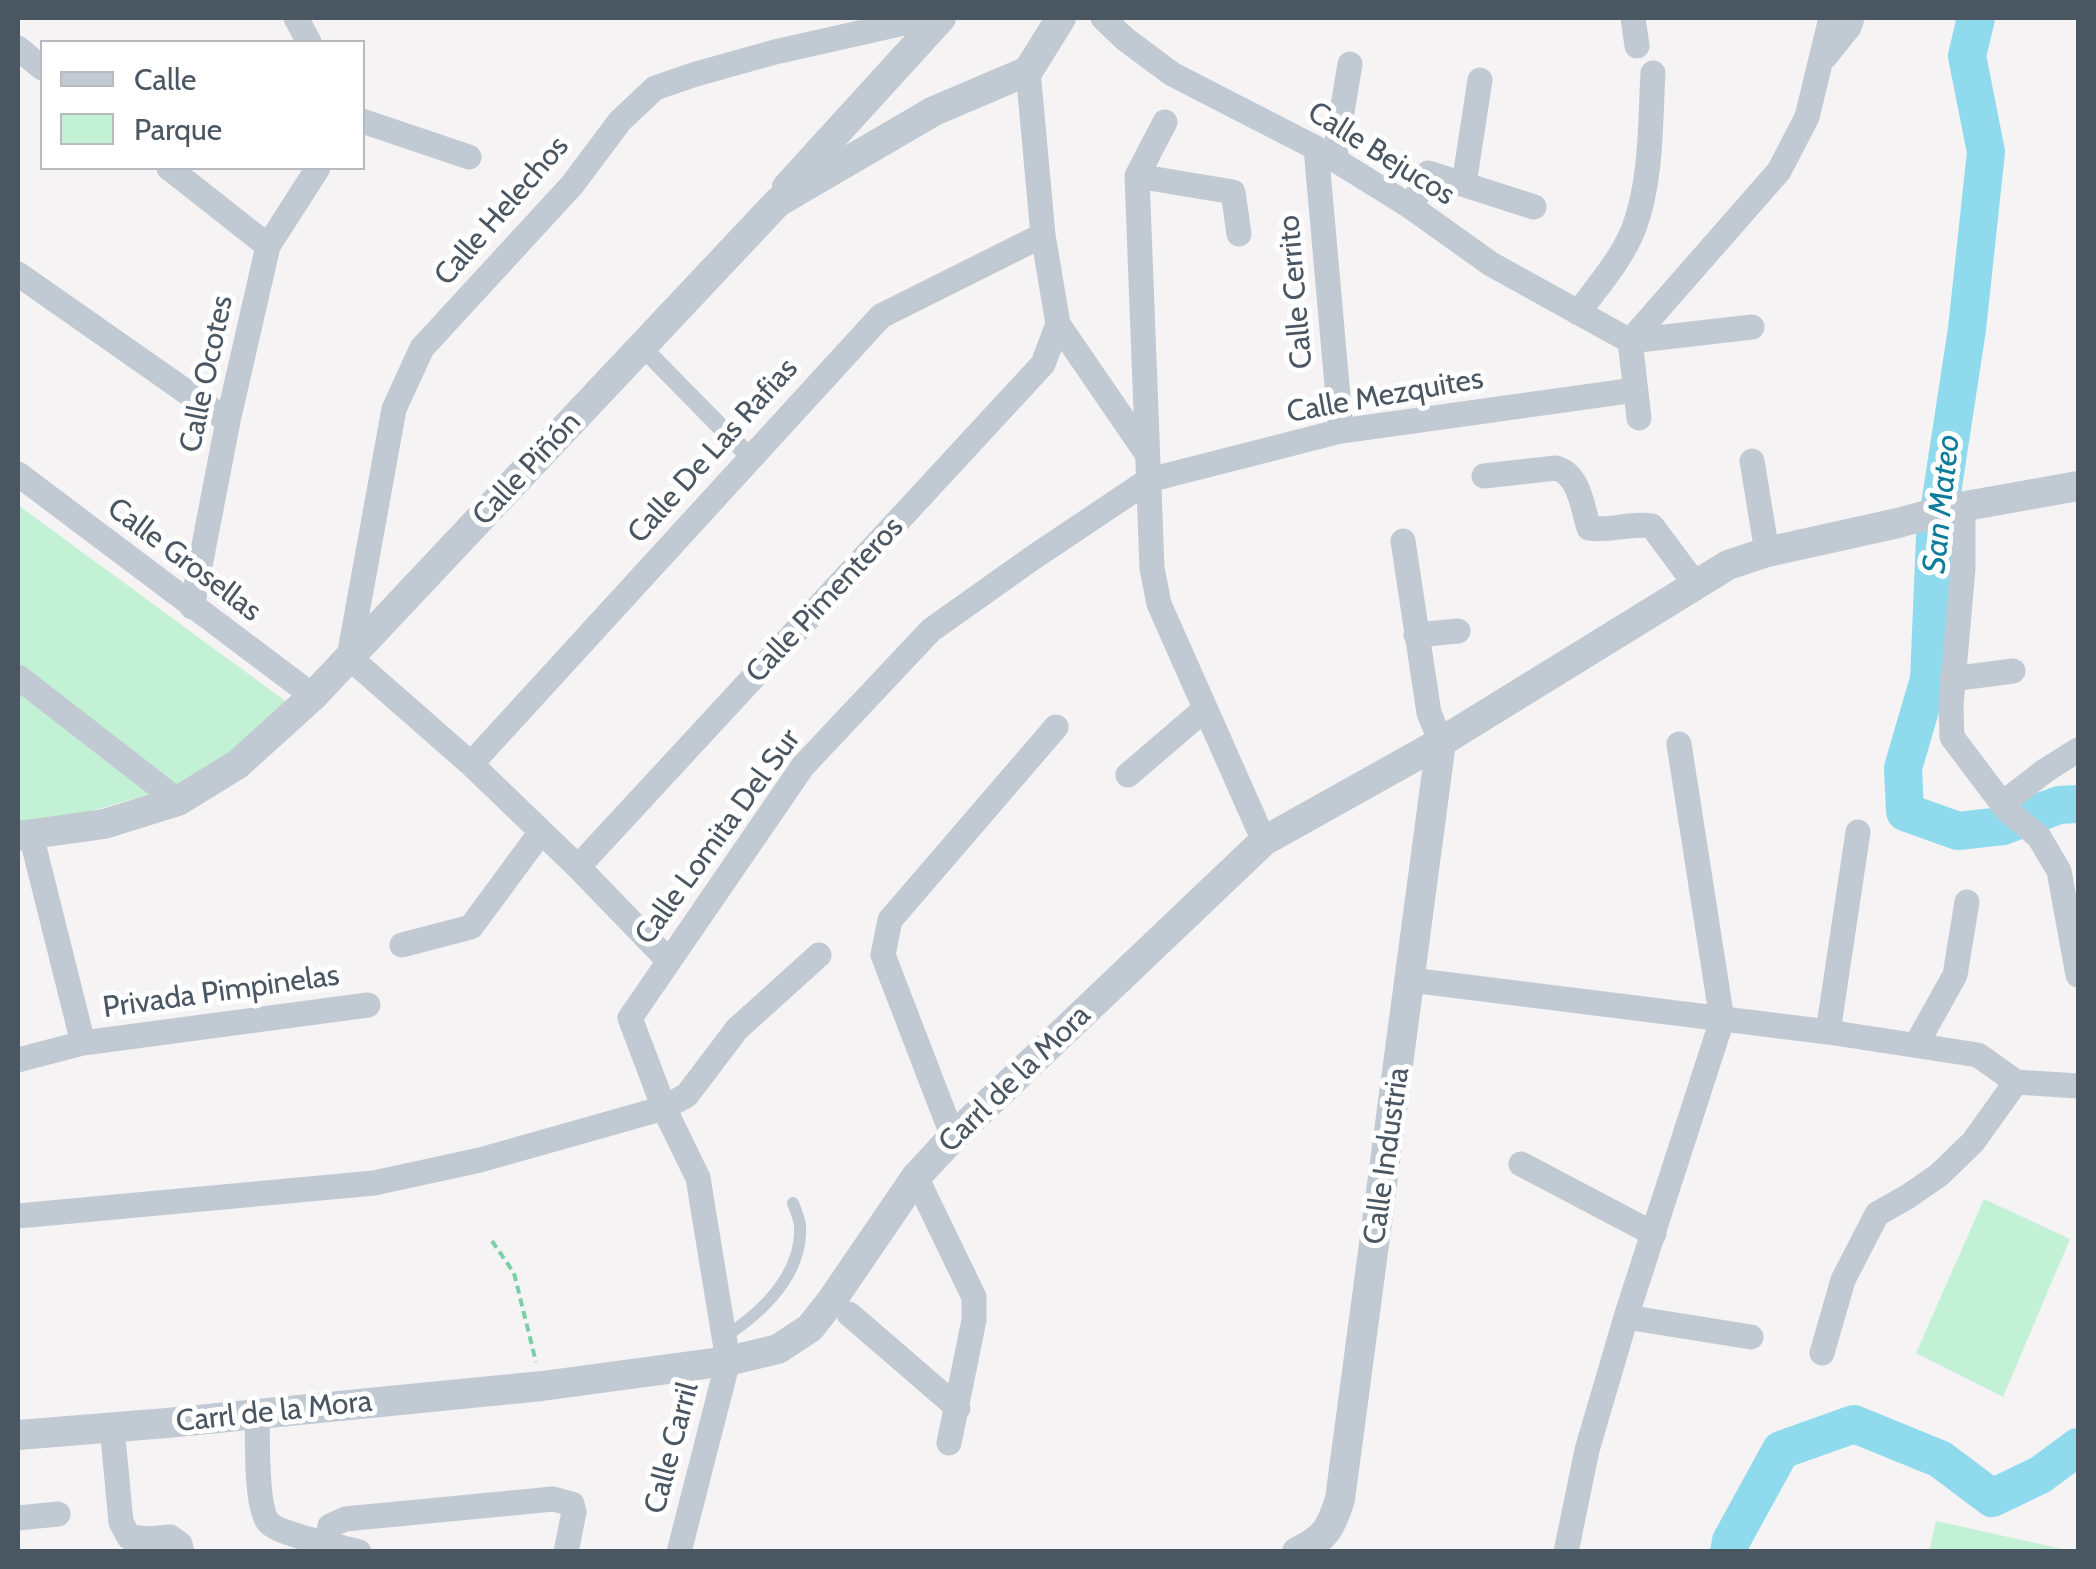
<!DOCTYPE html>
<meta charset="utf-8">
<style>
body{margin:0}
#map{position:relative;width:2096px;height:1569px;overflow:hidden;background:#f5f3f3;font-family:Cabin,sans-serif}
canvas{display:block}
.frame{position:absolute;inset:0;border:20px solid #4a5661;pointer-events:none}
.legend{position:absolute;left:40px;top:40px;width:325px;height:130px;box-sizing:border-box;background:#fff;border:2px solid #b7bbc0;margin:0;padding:12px 18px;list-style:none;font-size:30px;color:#4a5661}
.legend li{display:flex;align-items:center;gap:20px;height:50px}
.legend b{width:50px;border:2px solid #b7bbc0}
</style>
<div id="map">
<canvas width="2096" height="1569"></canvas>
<div class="frame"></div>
<ul class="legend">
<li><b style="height:12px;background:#c1cad2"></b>Calle</li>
<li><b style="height:28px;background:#c3f1d5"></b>Parque</li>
</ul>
</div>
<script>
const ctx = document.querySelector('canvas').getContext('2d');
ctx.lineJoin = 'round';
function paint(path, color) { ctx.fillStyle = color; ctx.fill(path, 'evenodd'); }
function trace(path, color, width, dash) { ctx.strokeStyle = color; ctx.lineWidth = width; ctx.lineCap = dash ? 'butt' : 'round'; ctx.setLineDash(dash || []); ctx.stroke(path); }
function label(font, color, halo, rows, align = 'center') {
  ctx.font = font + ' Cabin,sans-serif'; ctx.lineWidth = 10; ctx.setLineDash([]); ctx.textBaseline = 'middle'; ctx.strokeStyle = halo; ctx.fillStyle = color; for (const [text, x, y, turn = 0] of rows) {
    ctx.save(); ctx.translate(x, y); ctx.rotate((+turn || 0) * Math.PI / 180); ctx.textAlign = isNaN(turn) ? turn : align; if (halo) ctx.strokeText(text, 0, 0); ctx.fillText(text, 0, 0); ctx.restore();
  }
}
paint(new Path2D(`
 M18 505 288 703 221 773 41 826 18 828Z
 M1984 1199 2070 1239 2003 1397 1916 1353Z
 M1936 1521 2071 1551H1929Z`), '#c3f1d5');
trace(new Path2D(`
 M1976 18 1967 56 1986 152 1967 329 1935 538 1929 679 1903 768 1905 812 1958 831 2003 826 2059 805 2078 804
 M1729 1552 1731 1541 1781 1450 1854 1424 1940 1459 1992 1498 2040 1475 2078 1447`), '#90daee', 38);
trace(new Path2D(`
 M492 1241 514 1273 536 1362`), '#7ad0a6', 4, [8, 5]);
trace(new Path2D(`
 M724 1337C762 1313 803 1274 800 1225 799 1218 795 1209 793 1203`), '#c1cad2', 12);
trace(new Path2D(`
 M642 347 751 458`), '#c1cad2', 18);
trace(new Path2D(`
 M296 18 309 42
 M1103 18 1125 39 1172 74 1316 148 1411 207 1491 264 1630 341
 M1633 18 1637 46
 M18 48 42 68
 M1825 57 1849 27 1852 18
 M1028 71 1043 235 1058 324 1147 454
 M362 121 469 157
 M1165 122 1137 176 1152 568 1159 604 1264 841
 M1316 148 1341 431
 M1334 160 1350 64
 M169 168 268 246
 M1137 176 1233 192 1239 234
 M1464 184 1480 80
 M1411 207 1428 173 1534 207
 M18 274 228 421
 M1578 313C1597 287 1622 259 1634 228 1652 179 1650 124 1653 73
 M1630 341 1779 171 1807 117 1831 18
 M1630 341 1752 327
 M1630 341 1639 418
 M1752 461 1767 552
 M18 474 313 696
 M1484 476 1556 468C1580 475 1582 507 1589 528 1610 532 1631 522 1652 526L1696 585
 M1963 507V568L1951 706 1952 737 2007 810 2039 837 2059 871 2078 975
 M1403 541 1429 713 1441 742
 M192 607 228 421 268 246 318 168
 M1416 635 1458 631
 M18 677 178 801
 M1952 679 2013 671
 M471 764 881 316 1043 235
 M1128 775 1205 709
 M2002 804 2046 770 2078 750
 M31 835 83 1043
 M578 867 1043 364 1058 324
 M402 945 471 927 541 832
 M669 961 578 867 471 764 349 657 394 409 422 348 572 185 620 121 655 88 696 74 775 52 926 18
 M1411 980 1828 1032 1978 1055 2016 1082 2078 1086
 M1828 1032 1858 832
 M1916 1045 1955 975 1967 902
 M18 1060 83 1043 368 1005
 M953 1137 883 955 890 920 1056 727
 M1521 1164 1654 1234
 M916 1177 974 1297V1320L949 1443
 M18 1216 374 1183 480 1160 664 1108 687 1095 737 1029 819 955
 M849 1314 958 1408
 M1626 1317 1751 1337
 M1822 1353 1843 1280 1877 1214 1907 1197 1939 1175 1973 1142 2016 1082
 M257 1414C258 1437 255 1508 269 1523 281 1535 339 1546 359 1552
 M112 1427 121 1522 129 1537 148 1539 170 1537 180 1544 182 1552
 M18 1518 58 1514
 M326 1552 330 1526 345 1519 553 1499 572 1504 574 1512 566 1552
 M679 1552 728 1361 698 1178 664 1108 630 1018 803 766 931 630 1034 557 1149 480 1341 431 1635 390
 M1566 1552 1587 1450 1626 1317 1722 1020 1679 744`), '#c1cad2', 25);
trace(new Path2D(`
 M787 187 941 18
 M18 836 104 824 178 801 238 764 313 696 778 202 934 111 1028 71 1061 18
 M18 1435 167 1423 542 1386 728 1361 778 1349 810 1328 832 1300 916 1177 953 1137 1264 841 1441 742 1728 565 1767 552 1898 523 1949 509 2078 486
 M1297 1552C1326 1538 1331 1528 1340 1499L1441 742`), '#c1cad2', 30);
label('30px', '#4a5661', '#fff', [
 ["Calle Bejucos",1381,154,32],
 ["Calle Helechos",502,211,-49],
 ["Calle Cerrito",1296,292,-95],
 ["Calle Ocotes",207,374,-78],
 ["Calle Mezquites",1385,396,-10],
 ["Calle De Las Rafias",713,451,-48],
 ["Calle Piñón",527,469,-47],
 ["Calle Grosellas",184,560,37],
 ["Calle Pimenteros",825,600,-47],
 ["Calle Lomita Del Sur",718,837,-54],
 ["Privada Pimpinelas",221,992,-8],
 ["Carrl de la Mora",1015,1079,-44],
 ["Calle Industria",1387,1156,-82],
 ["Carrl de la Mora",274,1412,-6],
 ["Calle Carril",672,1448,-75]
]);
label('italic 32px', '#0c7c9b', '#fff', [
 ["San Mateo",1942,504,-84]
]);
</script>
